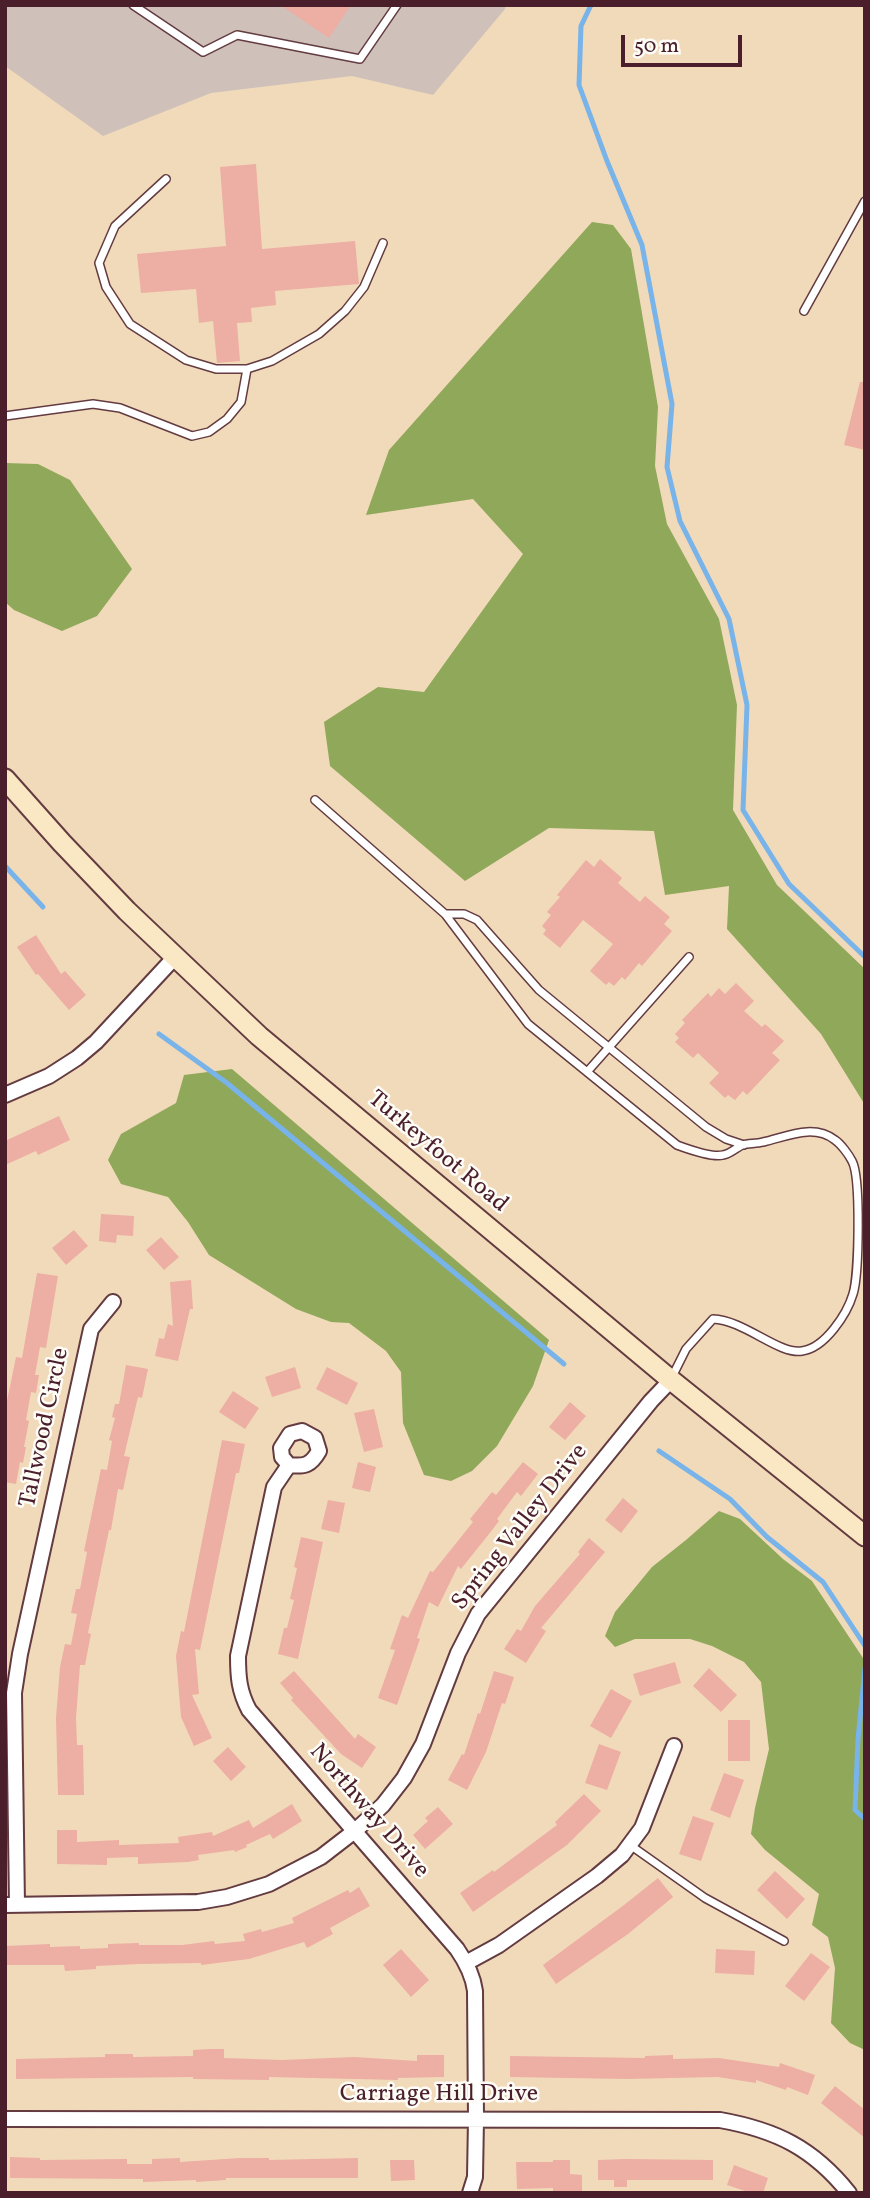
<!DOCTYPE html>
<style>
body{margin:0}
#map{position:relative;width:870px;height:2198px;overflow:hidden;background:#f1daba;font-family:Vollkorn,serif}
canvas{display:block}
.frame{position:absolute;inset:0;border:7px solid #4a1f2b;pointer-events:none}
.scale{position:absolute;left:621px;top:35px;width:121px;height:32px;box-sizing:border-box;border:4px solid #4a1f2b;border-top:0;padding-left:9px;font-size:21px;line-height:24px;white-space:nowrap;color:#4a1f2b;-webkit-text-stroke:5px #fdfcf7;paint-order:stroke}
</style>
<div id="map">
<canvas width="870" height="2198"></canvas>
<div class="frame"></div>
<div class="scale">50 m</div>
</div>
<script>
const ctx = document.querySelector('canvas').getContext('2d');
ctx.lineJoin = 'round';
function paint(path, color) { ctx.fillStyle = color; ctx.fill(path, 'evenodd'); }
function trace(path, color, width, dash) { ctx.strokeStyle = color; ctx.lineWidth = width; ctx.lineCap = dash ? 'butt' : 'round'; ctx.setLineDash(dash || []); ctx.stroke(path); }
function label(font, color, halo, rows, align = 'center') {
  ctx.font = font + ' Vollkorn,serif'; ctx.lineWidth = 5; ctx.setLineDash([]); ctx.textBaseline = 'middle'; ctx.strokeStyle = halo; ctx.fillStyle = color; for (const [text, x, y, turn = 0] of rows) {
    ctx.save(); ctx.translate(x, y); ctx.rotate((+turn || 0) * Math.PI / 180); ctx.textAlign = isNaN(turn) ? turn : align; if (halo) ctx.strokeText(text, 0, 0); ctx.fillText(text, 0, 0); ctx.restore();
  }
}
paint(new Path2D(`
 M5 5H506L505 9 433 95 352 76 211 93 103 136 5 66Z`), '#cfc0ba');
paint(new Path2D(`
 M592 222 613 225 631 249 658 407 655 466 667 524 719 619 737 705 733 810 777 885 865 969V1105L821 1034 727 929 729 886 665 895 654 831 549 828 465 881 330 766 324 722 378 687 424 692 523 554 473 499 366 515 389 450Z
 M5 463 38 464 70 480 132 569 97 616 62 631 14 610 5 602Z
 M232 1069 549 1340 533 1386 497 1446 472 1471 451 1481 424 1475 403 1423 401 1372 386 1351 349 1323 331 1322 296 1309 209 1255 188 1222 168 1197 121 1184 108 1160 121 1134 176 1103 184 1075Z
 M719 1511 740 1519 783 1559 812 1581 865 1661V2050L850 2043 831 2023 835 1968 828 1937 812 1925 819 1894 765 1850 751 1834 755 1808 769 1749 761 1682 744 1662 712 1646 690 1639H635L615 1647 605 1636 615 1612 652 1567 686 1540Z`), '#90a85a');
trace(new Path2D(`
 M591 5 581 26 579 85 607 161 642 245 672 404 667 467 680 521 729 619 747 705 743 810 789 884 865 957
 M5 866 43 907
 M159 1034 227 1083 564 1364
 M659 1451 730 1499 767 1537 823 1582 865 1646
 M865 1668 858 1739 855 1810 865 1819`), '#78b3e9', 5);
paint(new Path2D(`
 M280 5H351L329 38Z
 M256 164 262 249 355 241 359 284 275 291 276 305 251 308 252 322 237 323 240 361 217 363 213 321 199 323 196 289 141 293 137 254 226 246 220 167Z
 M860 382H865V450L844 445Z
 M600 859 622 878 618 883 640 902 645 896 670 917 664 924 672 931 642 966 639 963 625 980 622 977 614 986 609 982 606 985 590 971 613 944 583 920 560 948 543 934 546 930 542 926 551 915 547 912 560 897 557 895 586 860 594 867Z
 M36 935 61 974 65 971 86 995 69 1010 38 974 36 975 17 947Z
 M736 983 754 1001 744 1011 762 1027 765 1024 784 1041 772 1053 780 1060 747 1095 743 1091 735 1100 728 1095 725 1098 709 1083 719 1073 698 1053 693 1058 675 1042 679 1038 675 1034 685 1023 682 1020 708 993 711 997 719 988 725 994Z
 M59 1116 70 1140 38 1155 36 1151 5 1165V1141Z
 M101 1214 134 1216 133 1236 117 1235 116 1243 99 1241Z
 M74 1230 88 1246 66 1265 52 1248Z
 M161 1237 179 1257 164 1270 146 1250Z
 M37 1273 58 1276 46 1348 40 1347 35 1375H39L36 1393 31 1392 26 1420 29 1421 24 1447H26L23 1463 20 1462 16 1484 5 1482V1400L7 1401 16 1357 22 1358Z
 M191 1280 193 1309H190L178 1361 155 1356 159 1338 164 1339 168 1324 173 1326 170 1282Z
 M126 1365 148 1369 142 1398 138 1397 124 1456 130 1457 123 1490 118 1489 111 1530H109L88 1633 91 1634 85 1665H80L76 1718 77 1745H83L84 1795H58L56 1718 60 1667 65 1644 71 1645 77 1614 71 1613 76 1589H80L87 1552 84 1551 101 1469 107 1470 112 1441 109 1440 115 1418 112 1417 115 1404H119Z
 M295 1367 301 1388 272 1397 265 1377Z
 M327 1367 358 1383 347 1405 316 1389Z
 M233 1391 259 1408 245 1429 219 1412Z
 M570 1402 586 1416 565 1440 549 1427Z
 M374 1409 383 1447 364 1452 354 1413Z
 M222 1440 245 1444 239 1473H236L200 1650 195 1649 199 1694 192 1695 212 1738 194 1746 181 1717 176 1656 181 1631 184 1632Z
 M358 1462 376 1467 370 1492 352 1488Z
 M523 1462 538 1474 521 1496 517 1492 497 1519 499 1521 489 1534 461 1569 458 1566 438 1607 429 1602 417 1638 420 1639 397 1705 378 1698 395 1650 390 1649 402 1615 408 1618 430 1571 433 1572 473 1522 470 1519 492 1492 496 1495Z
 M623 1498 638 1511 621 1533 605 1520Z
 M328 1500 345 1503 339 1533 321 1529Z
 M301 1537 323 1542 298 1659 278 1654 284 1628H287L294 1600 290 1599 297 1568 294 1567Z
 M589 1538 605 1552 541 1628 546 1631 526 1663 504 1649 517 1629 521 1631 535 1606 580 1554 578 1552Z
 M675 1662 681 1683 640 1696 633 1674Z
 M709 1668 737 1695 721 1712 693 1686Z
 M294 1671 355 1739 358 1734 376 1747 362 1768 341 1754 291 1700 293 1698 280 1683Z
 M494 1671 514 1677 505 1704 502 1703 486 1752 467 1790 448 1780 462 1754 464 1755 478 1713 480 1714Z
 M611 1689 632 1701 611 1738 590 1726Z
 M728 1720H750V1761H728Z
 M599 1744 621 1752 607 1790 585 1783Z
 M228 1747 246 1767 231 1781 213 1761Z
 M724 1773 744 1780 730 1818 710 1810Z
 M584 1794 601 1811 567 1845 473 1912 460 1893 493 1870 494 1872 557 1825 555 1822Z
 M292 1804 302 1821 273 1839 270 1834 246 1845 247 1847 235 1852 234 1850 198 1855 199 1860 188 1862 138 1864V1857L107 1858V1865L57 1864V1830H77V1842L119 1840V1845L179 1843 178 1837 212 1832 213 1836 249 1820 253 1828Z
 M438 1807 453 1824 425 1849 413 1835 428 1821 425 1818Z
 M693 1816 714 1823 701 1861 679 1854Z
 M775 1871 805 1899 787 1919 757 1890Z
 M658 1878 673 1897 628 1934 556 1984 543 1965 624 1905Z
 M359 1887 370 1906 330 1928 333 1934 307 1948 304 1942 249 1959 201 1965V1963L139 1964 96 1966V1969L65 1971 64 1965H5V1946L50 1944V1947L80 1946V1949L108 1948V1944L139 1943V1945H182L214 1941 215 1944 245 1941 243 1934 261 1929 262 1932 294 1923 292 1918 348 1890 350 1893Z
 M401 1949 429 1980 411 1997 383 1965Z
 M716 1949 755 1951 754 1975 715 1973Z
 M811 1953 830 1967 804 2001 785 1986Z
 M211 2049H224V2058L282 2060 354 2057 417 2061V2055H444V2077L398 2078V2080L269 2077V2080L193 2079V2077L16 2079V2059L105 2057V2054H133V2057L193 2056V2050Z
 M673 2055V2059L719 2058 779 2067 780 2063 815 2075 808 2095 787 2087 786 2090 756 2080V2083L718 2077 626 2079 510 2077V2056L645 2058V2056Z
 M835 2086 865 2110V2138L821 2103Z
 M10 2157 40 2158V2160L127 2159V2164H152V2159L180 2158V2162L240 2158H269V2160L358 2158V2178H226V2180L196 2182V2180L143 2182V2179L10 2178Z
 M626 2159 713 2160V2180H627V2187H614V2180H598V2160Z
 M390 2160H414L415 2180 391 2181Z
 M553 2160H570V2174L582 2175V2193H553V2188L517 2189 516 2162H553Z
 M734 2165 768 2178 763 2193H751L727 2185Z`), '#edaea4');
const lane = new Path2D(`
 M133 5 203 52 237 35 360 59 397 5
 M166 179 115 226 99 263 106 287 130 324 186 360 216 369H247L272 361 319 334 345 311 364 287 383 243
 M804 311 865 201
 M5 416 93 404 120 408 192 436 209 432 227 419 241 402 247 369
 M315 800 445 914 528 1024 677 1145C688 1149 712 1158 723 1155 730 1154 736 1148 742 1145 749 1143 756 1144 763 1142 786 1137 813 1123 835 1140 841 1144 849 1155 852 1161 861 1177 859 1275 853 1294 847 1314 825 1348 802 1351 779 1355 744 1320 713 1319L686 1349 671 1379
 M445 914H464L477 920 539 990 706 1127 726 1139 744 1145
 M587 1072 689 957
 M630 1845 705 1898 784 1941`);
const street = new Path2D(`
 M5 1095 49 1076 77 1058 96 1042 175 957
 M302 1431 315 1438 319 1451C311 1465 305 1467 289 1465L282 1457 281 1448 290 1434Z
 M289 1465 274 1487 238 1656C238 1677 239 1691 249 1710 318 1790 388 1869 457 1949 466 1962 473 1975 475 1991L476 2119 475 2177 470 2193
 M5 1905 198 1902 227 1897 269 1884 321 1857 356 1830 383 1805 404 1778 423 1744 458 1653 478 1614 651 1401 671 1380
 M17 1905 14 1693 20 1654 91 1329 113 1302
 M466 1963 499 1945 597 1876 622 1855 642 1828 674 1746
 M5 2119 720 2120C776 2130 813 2148 849 2193`);
const secondary = new Path2D(`
 M5 779 62 843 127 911 259 1036 671 1380 865 1536`);
trace(lane, '#633b40', 10);
trace(street, '#633b40', 18);
trace(secondary, '#633b40', 23);
trace(lane, '#fff', 7);
trace(street, '#fff', 14);
trace(secondary, '#fae7c3', 19);
label('24px', '#4a1f2b', '#fdfcf7', [
 ["Turkeyfoot Road",437,1153,40],
 ["Tallwood Circle",46,1428,-78],
 ["Spring Valley Drive",521,1528,-52],
 ["Northway Drive",368,1812,49],
 ["Carriage Hill Drive",439,2096]
]);
</script>
